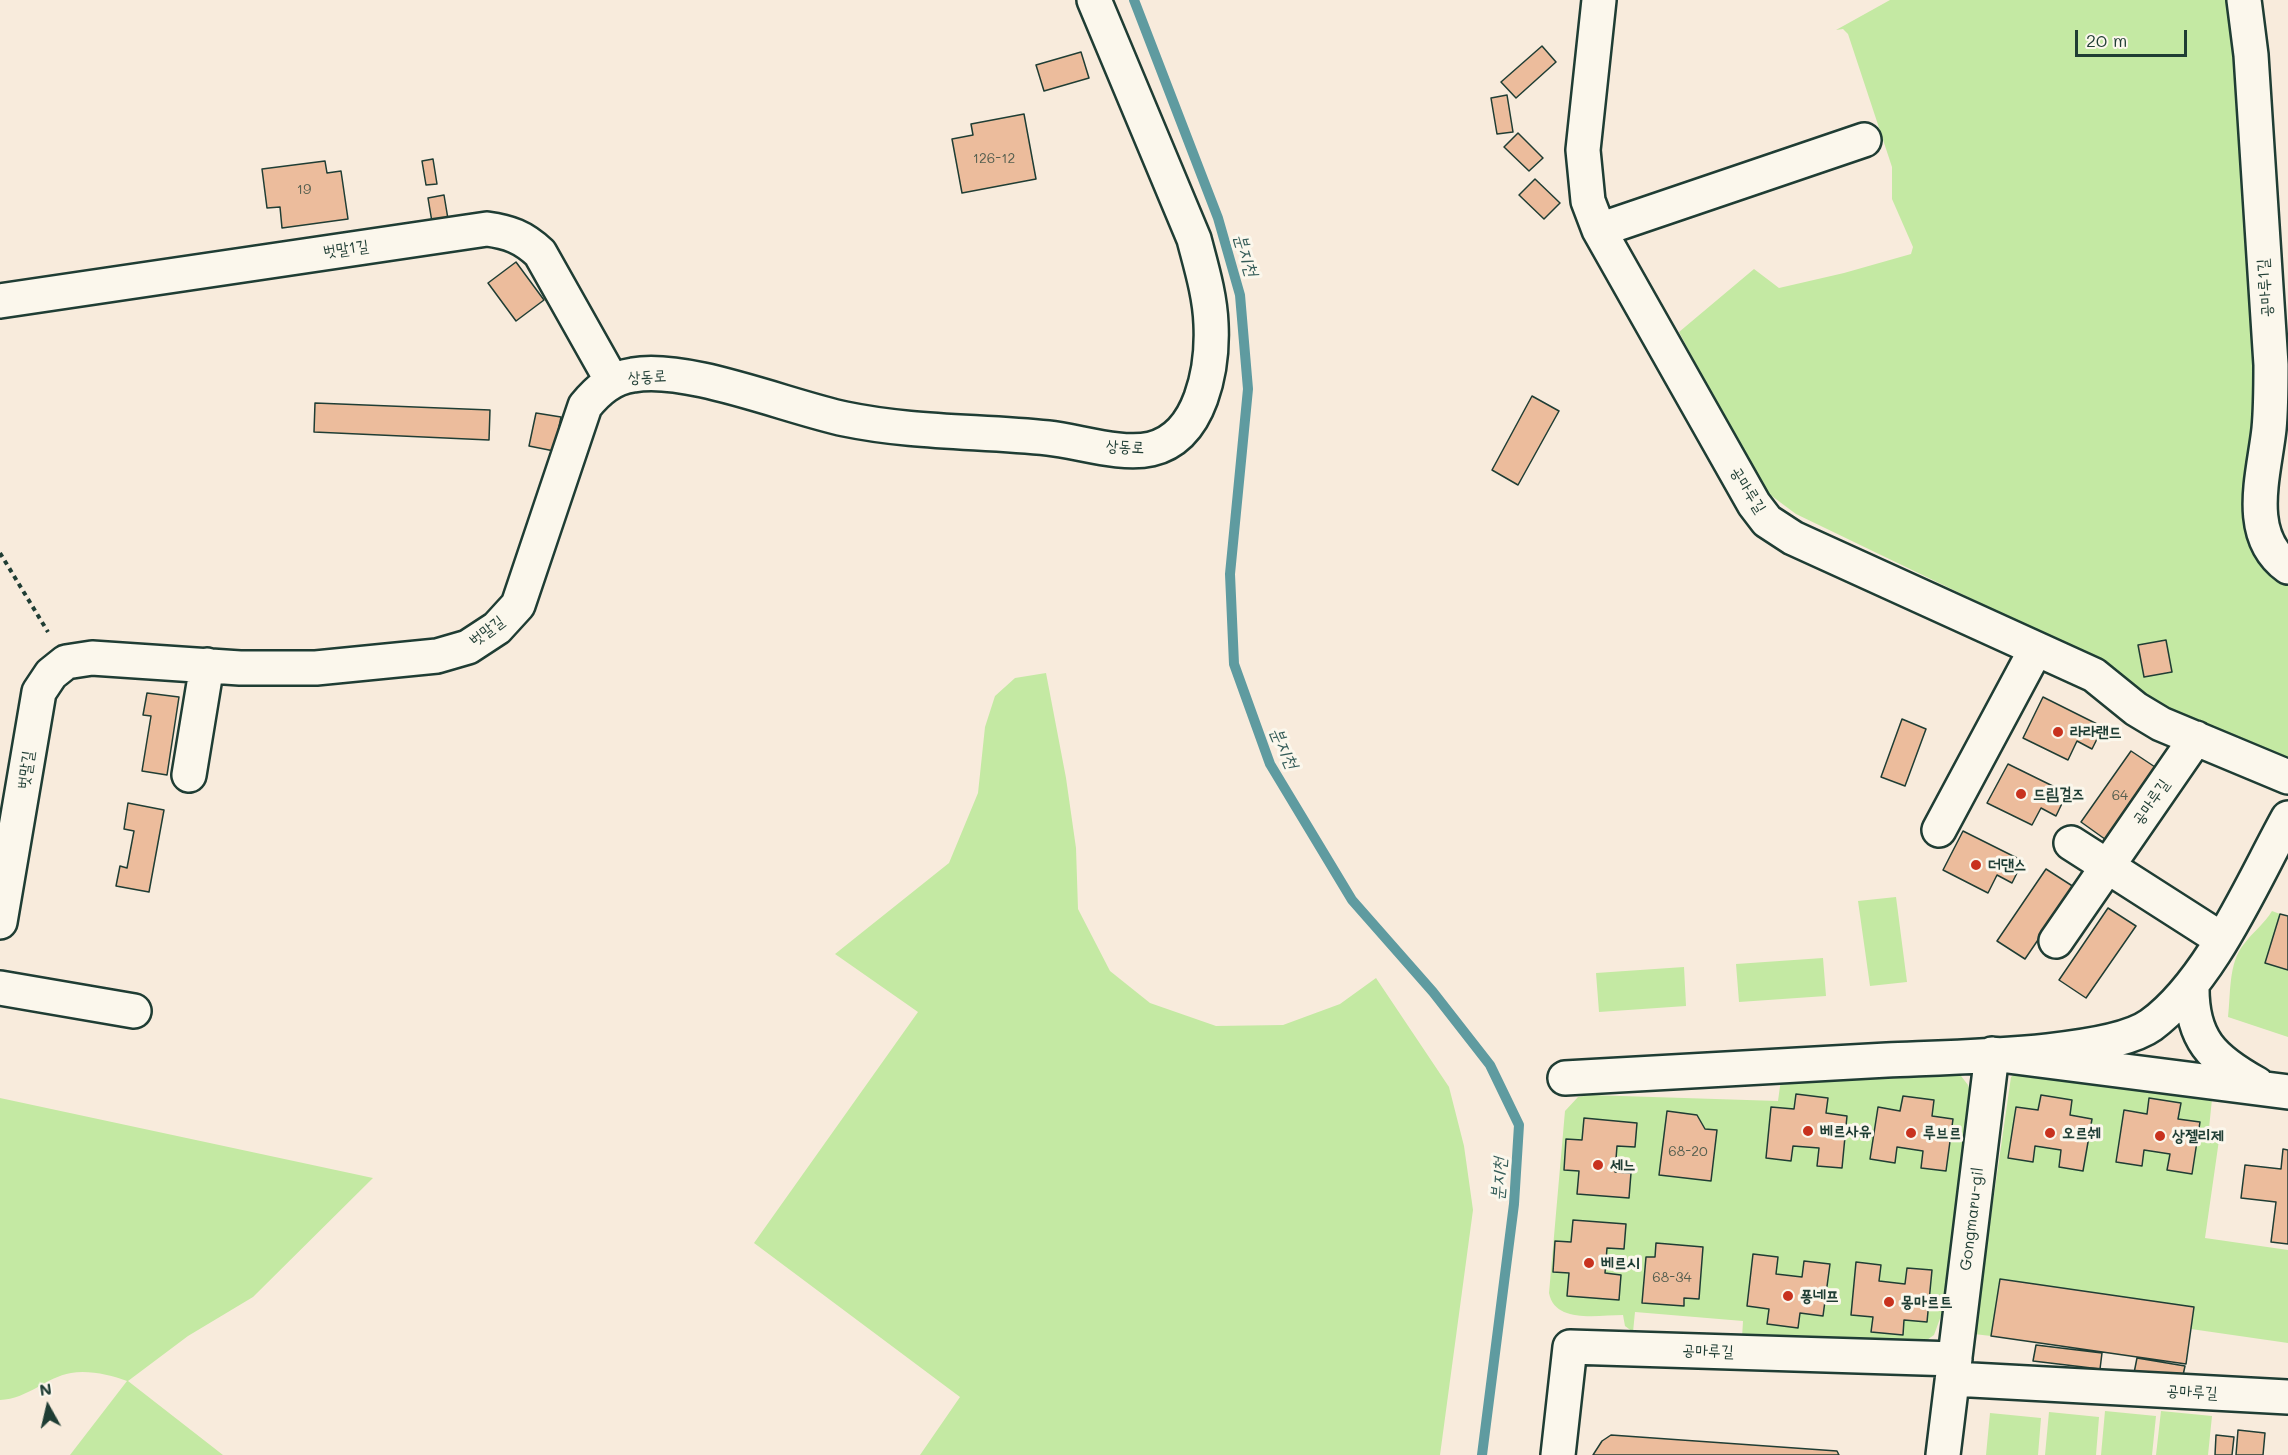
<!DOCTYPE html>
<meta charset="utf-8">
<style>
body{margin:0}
#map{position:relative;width:2288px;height:1455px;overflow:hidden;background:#f8ebdc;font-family:Mali,sans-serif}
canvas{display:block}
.north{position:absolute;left:18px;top:1377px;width:60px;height:60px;-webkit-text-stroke:4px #fbf7ec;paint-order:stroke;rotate:352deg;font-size:16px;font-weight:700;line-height:24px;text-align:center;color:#1f3d34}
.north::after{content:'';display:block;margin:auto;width:21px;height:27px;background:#1f3d34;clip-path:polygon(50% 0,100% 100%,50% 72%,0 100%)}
.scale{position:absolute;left:2075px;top:30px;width:112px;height:27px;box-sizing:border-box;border:3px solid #1f3d34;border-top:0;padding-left:8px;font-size:18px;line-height:21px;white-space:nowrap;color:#1f3d34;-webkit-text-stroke:4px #fbf7ec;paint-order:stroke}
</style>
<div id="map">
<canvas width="2288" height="1455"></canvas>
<div class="north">N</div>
<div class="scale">20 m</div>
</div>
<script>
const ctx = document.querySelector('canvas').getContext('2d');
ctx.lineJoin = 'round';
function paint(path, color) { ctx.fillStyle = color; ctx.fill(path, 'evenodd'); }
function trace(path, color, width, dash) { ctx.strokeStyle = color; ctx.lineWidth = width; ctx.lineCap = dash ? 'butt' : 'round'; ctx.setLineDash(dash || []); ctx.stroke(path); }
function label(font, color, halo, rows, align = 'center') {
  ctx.font = font + ' Mali,"Poor Story",sans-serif'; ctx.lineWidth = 6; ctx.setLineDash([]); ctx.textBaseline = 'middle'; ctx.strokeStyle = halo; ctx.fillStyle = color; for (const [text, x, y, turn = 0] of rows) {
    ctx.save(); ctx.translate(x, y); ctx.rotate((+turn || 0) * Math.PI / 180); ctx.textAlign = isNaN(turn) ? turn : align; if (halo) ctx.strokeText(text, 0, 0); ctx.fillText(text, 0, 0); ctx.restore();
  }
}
paint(new Path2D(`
 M1890 0H2233L2259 425 2288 581V761L2167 711 2109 665 1796 514 1769 494 1748 462 1679 332 1754 269 1779 288 1844 273 1911 254 1913 247 1892 199V167L1848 34 1843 29 1836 30Z
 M1046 673 1066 778 1076 848 1078 909 1110 971 1150 1003 1216 1026 1283 1025 1340 1004 1376 978 1449 1087 1464 1146 1473 1210 1440 1455H920L960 1397 754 1243 918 1012 835 954 949 863 978 793 985 727 995 696 1015 678Z
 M1896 897 1907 982 1870 986 1858 901Z
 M2272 911 2280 914 2265 963 2288 970V1037L2228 1017C2231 994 2228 963 2244 944 2253 932 2264 924 2272 911Z
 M1823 958 1826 996 1739 1002 1736 964Z
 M1684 967 1686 1006 1599 1012 1596 973Z
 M1958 1072 1968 1085 1971 1094 1942 1313 1934 1335 1924 1342 1742 1338 1743 1321 1635 1312 1633 1332 1625 1326 1623 1315C1598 1315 1555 1324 1549 1293L1565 1111 1578 1097 1590 1095 1778 1101 1781 1079Z
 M2016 1073 2212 1099 2208 1138 2219 1140 2205 1238 2288 1250V1343L2191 1329 2194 1307 2000 1279 1991 1336 1974 1334 2011 1077Z
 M0 1098 373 1178 253 1297 188 1336 128 1381 223 1455H70L127 1381C111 1375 89 1370 71 1373 46 1377 28 1399 0 1400Z
 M2105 1411 2156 1416 2152 1455H2101Z
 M2161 1411 2212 1416 2208 1455H2156Z
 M2049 1412 2099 1417 2096 1455H2045Z
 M1990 1413 2041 1418 2038 1455H1986Z`), '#c4e9a3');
trace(new Path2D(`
 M1134 0 1218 218 1240 295 1248 389 1230 574 1234 664 1270 764 1352 900 1433 992 1490 1065 1519 1125 1514 1204 1482 1455`), '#5f9ba0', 10);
const building = new Path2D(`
 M1542 46 1556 62 1516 98 1501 82Z
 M1081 52 1089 78 1044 91 1036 65Z
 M1507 95 1513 132 1497 134 1491 98Z
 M1024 114 1036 179 962 193 952 139 973 135 971 124Z
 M1518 133 1543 158 1529 171 1504 147Z
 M433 159 437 184 426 185 422 161Z
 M325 161 327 173 341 171 348 219 282 228 280 207 267 208 262 169Z
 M1535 179 1560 203 1544 219 1519 195Z
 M444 195 449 225 433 228 428 198Z
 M516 262 544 300 516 321 488 283Z
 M1532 396 1559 411 1518 485 1492 470Z
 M315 403 490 410 489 440 314 432Z
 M536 413 561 417 554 451 529 446Z
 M2166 640 2172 672 2144 677 2138 645Z
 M147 693 179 697 167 775 142 771 151 716 143 715Z
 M2043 697 2103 727 2092 749 2077 741 2068 760 2023 738Z
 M1902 719 1926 729 1905 786 1881 777Z
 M2131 751 2158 769 2109 842 2081 822Z
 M2008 764 2067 793 2056 816 2041 808 2032 825 1987 803Z
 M128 803 164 810 149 892 116 886 120 866 127 868 134 831 124 829Z
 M1963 831 2023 861 2012 883 1997 875 1988 893 1943 870Z
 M2046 869 2074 887 2025 959 1997 941Z
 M2108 908 2136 926 2086 998 2059 980Z
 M2280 914 2288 916V970L2265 963Z
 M1796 1094 1828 1098 1826 1113 1847 1116 1842 1168 1817 1166 1819 1148 1793 1146 1791 1161 1766 1158 1771 1107 1794 1109Z
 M2041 1095 2072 1100 2070 1115 2092 1119 2083 1171 2059 1167 2061 1150 2035 1146 2033 1162 2008 1158 2016 1107 2038 1110Z
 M1903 1096 1934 1100 1932 1116 1953 1119 1946 1171 1921 1168 1923 1151 1897 1147 1895 1163 1870 1159 1878 1107 1900 1111Z
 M2149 1098 2181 1103 2178 1119 2200 1122 2192 1174 2167 1170 2170 1154 2144 1150 2142 1166 2116 1162 2124 1110 2147 1114Z
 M1667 1111 1697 1115 1705 1129 1717 1130 1711 1181 1659 1175Z
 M1584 1118 1637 1123 1635 1147 1617 1146 1615 1172 1631 1173 1629 1198 1577 1194 1579 1171 1564 1170 1566 1139 1582 1140Z
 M2283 1149 2288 1150V1244L2271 1242 2276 1202 2241 1198 2245 1165 2281 1169Z
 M1573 1220 1626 1224 1624 1249 1607 1248 1605 1273 1621 1275 1619 1300 1567 1296 1569 1273 1553 1272 1555 1241 1571 1242Z
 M1656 1243 1703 1247 1699 1299 1684 1298V1306L1642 1303 1646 1257H1655Z
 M1753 1254 1778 1257 1776 1274 1802 1277 1804 1261 1830 1264 1823 1316 1800 1313 1798 1328 1767 1324 1769 1309 1747 1306Z
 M1856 1262 1881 1265 1879 1281 1905 1284 1907 1268 1932 1270 1927 1322 1904 1320 1903 1335 1871 1332 1873 1317 1851 1315Z
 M2000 1279 2194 1307 2186 1364 1991 1336Z
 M2036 1345 2102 1353 2100 1369 2033 1361Z
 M2137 1358 2185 1366 2182 1380 2134 1373Z
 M2238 1430 2265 1433 2263 1455H2236Z
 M1611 1435 1837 1451 1839 1455H1593L1602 1441Z
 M2216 1435 2234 1437 2232 1455H2215Z`);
paint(building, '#ecbc9c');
trace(building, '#1f3d34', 1.5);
const minor = new Path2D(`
 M1599 0 1583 150 1588 201 1599 230 1754 504 1767 521 1793 538 2094 675 2136 709 2161 724 2288 777
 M2244 0 2251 55 2271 365C2271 387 2271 408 2269 429 2264 475 2244 535 2288 567
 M1599 230 1864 140
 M0 301 487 229C509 232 523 237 540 253L612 381
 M189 775 207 665
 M1939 830 2036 649
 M2071 843 2221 939
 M0 922 39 692 51 674 66 662 92 658 240 668H316L437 656 468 647 497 628 518 605 585 406C598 390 612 378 633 375 687 365 788 407 845 419 912 433 980 431 1048 438 1078 441 1121 456 1151 449 1202 437 1213 367 1211 324 1210 295 1201 266 1194 239L1094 0
 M2056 941 2196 738
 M2192 985C2191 1039 2212 1059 2257 1084
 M0 988 134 1011
 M1565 1078C1673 1072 1780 1066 1887 1060 1946 1057 2108 1056 2151 1025 2211 981 2252 883 2288 818
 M1953 1379 2288 1397
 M1558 1455 1570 1347 1955 1359
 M1943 1455 1992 1054 2288 1092`);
trace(minor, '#1f3d34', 38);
trace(new Path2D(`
 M0 553 48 632`), '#1f3d34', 4, [4.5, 4.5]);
trace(minor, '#fbf7ec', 33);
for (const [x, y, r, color] of [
 [2058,732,6,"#c8321e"],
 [2021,794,6,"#c8321e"],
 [1976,865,6,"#c8321e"],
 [1808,1131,6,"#c8321e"],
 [1911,1133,6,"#c8321e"],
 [2050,1133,6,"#c8321e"],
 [2160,1136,6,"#c8321e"],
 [1598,1165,6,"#c8321e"],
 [1589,1263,6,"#c8321e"],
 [1788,1296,6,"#c8321e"],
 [1889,1302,6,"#c8321e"]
]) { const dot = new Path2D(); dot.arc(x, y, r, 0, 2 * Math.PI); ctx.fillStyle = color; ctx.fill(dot); trace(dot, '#fbf7ec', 2); }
label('14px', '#525d4e', null, [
 ["126-12",994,159],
 ["19",304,190],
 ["64",2120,796],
 ["68-20",1688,1152],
 ["68-34",1672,1278]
]);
label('16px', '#1f3d34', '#fbf7ec', [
 ["벗말1길",346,249,-8],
 ["공마루1길",2265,288,-94],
 ["상동로",647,377,-3],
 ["상동로",1125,447,3],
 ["공마루길",1748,490,58],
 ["벗말길",487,631,-37],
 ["벗말길",26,770,-82],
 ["공마루길",2151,802,-55],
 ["Gongmaru-gil",1972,1219,-83],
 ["공마루길",1708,1351,2],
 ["공마루길",2192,1392,3]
]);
label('bold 16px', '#1f3d34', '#fbf7ec', [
 ["라라랜드",2070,732],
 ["드림걸즈",2033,794],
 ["더댄스",1988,865],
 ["베르사유",1820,1131],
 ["루브르",1923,1133],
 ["오르쉐",2062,1133],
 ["상젤리제",2172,1136],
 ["세느",1610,1165],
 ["베르시",1601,1263],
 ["퐁네프",1800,1296],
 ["몽마르트",1901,1302]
], 'left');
label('italic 18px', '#345c58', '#fbf7ec', [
 ["분지천",1246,255,73],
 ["분지천",1284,748,66],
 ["분지천",1499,1179,-86]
]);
</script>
